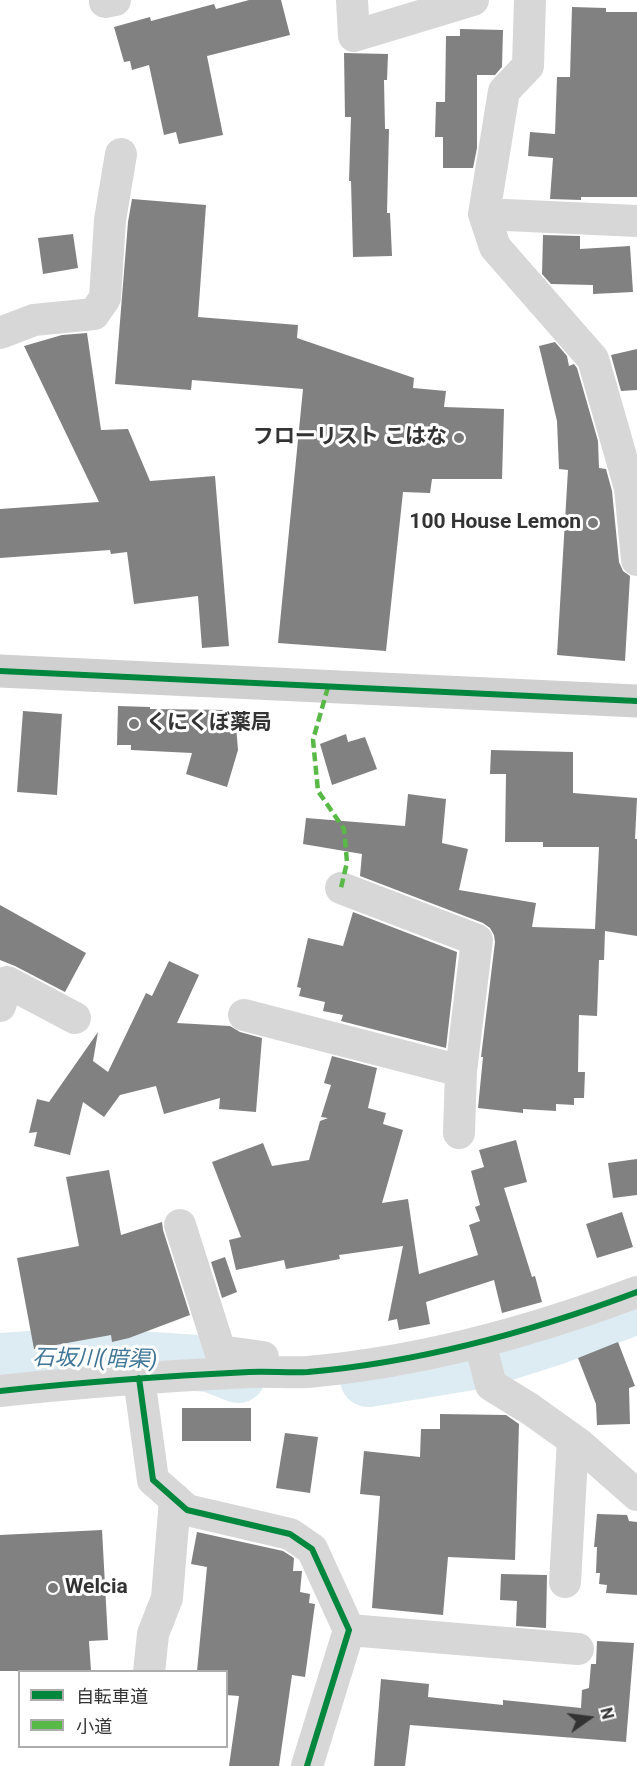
<!DOCTYPE html>
<meta charset="utf-8">
<style>
body{margin:0}
#map{position:relative;width:637px;height:1766px;overflow:hidden;background:#fff;font-family:Roboto,"Noto Sans JP",sans-serif}
canvas{display:block}
.legend{position:absolute;left:18px;top:1670px;width:210px;height:78px;box-sizing:border-box;background:#fff;border:2px solid #adadad;margin:0;padding:8px 10px;list-style:none;font-size:18px;color:#333}
.legend li{display:flex;align-items:center;gap:12px;height:30px}
.legend b{width:30px;border:2px solid #adadad}
.north{position:absolute;left:559px;top:1688px;width:60px;height:60px;-webkit-text-stroke:4px #fff;paint-order:stroke;rotate:76deg;font-size:16px;font-weight:700;line-height:24px;text-align:center;color:#333}
.north::after{content:'';display:block;margin:auto;width:21px;height:27px;background:#333;clip-path:polygon(50% 0,100% 100%,50% 72%,0 100%)}
</style>
<div id="map">
<canvas width="637" height="1766"></canvas>
<ul class="legend">
<li><b style="height:8px;background:#00873e"></b>自転車道</li>
<li><b style="height:8px;background:#58b947"></b>小道</li>
</ul>
<div class="north">N</div>
</div>
<script>
const ctx = document.querySelector('canvas').getContext('2d');
ctx.lineJoin = 'round';
function trace(path, color, width, dash) { ctx.strokeStyle = color; ctx.lineWidth = width; ctx.lineCap = dash ? 'butt' : 'round'; ctx.setLineDash(dash || []); ctx.stroke(path); }
function paint(path, color) { ctx.fillStyle = color; ctx.fill(path, 'evenodd'); }
function label(font, color, halo, rows, align = 'center') {
  ctx.font = font + ' Roboto,"Noto Sans JP",sans-serif'; ctx.lineWidth = 6; ctx.setLineDash([]); ctx.textBaseline = 'middle'; ctx.strokeStyle = halo; ctx.fillStyle = color; for (const [text, x, y, turn = 0] of rows) {
    ctx.save(); ctx.translate(x, y); ctx.rotate((+turn || 0) * Math.PI / 180); ctx.textAlign = isNaN(turn) ? turn : align; if (halo) ctx.strokeText(text, 0, 0); ctx.fillText(text, 0, 0); ctx.restore();
  }
}
trace(new Path2D(`
 M492 1357 555 1337 631 1308
 M0 1361 73 1356 111 1357 210 1364 238 1375
 M368 1379 471 1362`), '#ddebf3', 56);
paint(new Path2D(`
 M249 0H281L290 35 207 56 223 135 179 144 176 132 164 135 149 65 132 70 130 61 124 62 114 27 150 17 151 21 214 4 216 9Z
 M572 7 606 8V12H637V197H581V200L550 199 553 158 528 156 530 132 555 134 557 77H570Z
 M460 29 503 30 502 67 495 75H477V148L473 168H443V137H435L436 102H445L446 36H460Z
 M344 53 388 54 387 80H384L385 129H389L387 213H390L392 256 353 257 351 181H349L351 117H345Z
 M132 199 206 205 198 317 298 325 297 338 414 378 413 388 446 391 444 407 504 409 502 479H432L430 493 403 492 386 651 278 643 303 389 192 380 191 390 115 384 128 222Z
 M73 234 78 268 43 274 38 238Z
 M543 235 580 236V249L630 246 633 292 593 294V285L551 284 542 274Z
 M87 333 101 430 128 429 150 481 215 476 229 646 202 648 198 596 134 604 127 552 111 554 110 550 0 558V509L99 502 24 346 62 335Z
 M555 342 567 356 569 366 574 364 577 368 598 441 599 468 606 469 612 491 619 562 623 571 630 576 625 661 557 655 568 470 559 469 557 421 539 346Z
 M637 349V390L621 391 611 355Z
 M118 706 150 707V709L229 710V713H235L238 750 227 787 186 774 192 753 131 750V745H117Z
 M23 711 62 714 57 795 17 792Z
 M346 734 348 742 365 737 377 769 332 785 320 744Z
 M491 750 573 752V793L637 798 635 839H637V936L605 931 604 960H599L597 1016 579 1015 578 1072H585L584 1098H574V1105L556 1104V1111L523 1109V1113L478 1108 483 1057H481L495 942 494 935 490 928 483 923 360 876 362 854 303 844 306 818 405 826 408 794 446 799 442 843 468 849 459 890 536 903 532 927 595 929 599 847H543V842H505L506 774H490Z
 M0 905 86 953 65 992 15 966 0 960Z
 M353 912 457 952 446 1048 341 1021 343 1015 323 1011 325 1002 299 996 301 988 297 987 308 938 343 946Z
 M169 961 199 975 177 1023 230 1026 240 1032 262 1038 256 1112 219 1109 220 1098 164 1114 156 1086 120 1095 104 1117 83 1102 70 1155 34 1146 37 1132 29 1133 37 1099 49 1102 98 1032 93 1061 108 1072 146 993 152 996Z
 M332 1056 377 1068 368 1108 386 1113 383 1124 403 1130 382 1203 408 1199 419 1274 478 1255 469 1225 480 1221 475 1207 480 1205 471 1171 484 1167 479 1150 516 1140 527 1182 504 1188 532 1277 535 1276 542 1302 502 1313 494 1280 426 1302 430 1324 399 1330 397 1319 388 1321 403 1246 339 1255 340 1259 286 1269 284 1260 236 1270 229 1240 241 1237 212 1162 263 1143 272 1166 309 1160 320 1121 328 1118 321 1117 331 1085 324 1083Z
 M637 1159V1195L613 1198 608 1163Z
 M109 1170 121 1235 162 1222 163 1230 190 1315 129 1338 112 1342 111 1335 34 1349 17 1258 79 1246 66 1177Z
 M622 1212 633 1247 597 1258 586 1224Z
 M225 1257 237 1292 222 1298 211 1262Z
 M618 1342 635 1386 629 1388 630 1424 597 1425 596 1404 578 1358Z
 M182 1408H251V1441H182Z
 M440 1414 506 1415 519 1424 515 1560 448 1557 443 1615 372 1608 380 1496 360 1494 364 1451 420 1457 421 1429H440Z
 M285 1433 318 1437 310 1493 276 1488Z
 M597 1514 627 1515 629 1521 637 1522V1595L606 1593 607 1585 599 1584 600 1573H596L597 1547H594Z
 M102 1530 108 1640 89 1641 91 1671H0V1535Z
 M197 1532 283 1551 294 1558 293 1571H302L300 1592 310 1594 309 1603 315 1604 305 1677 292 1675 279 1766H229L239 1696 226 1695V1671H197L207 1567 191 1564Z
 M501 1574 547 1575 546 1628 516 1626 517 1601 500 1600Z
 M597 1641 634 1643 626 1742 410 1725 405 1766H374L381 1679 429 1684 428 1697 503 1705V1700L581 1708 582 1690 589 1688 591 1664H596Z`), '#818181');
trace(new Path2D(`
 M352 0 354 36 473 0
 M530 0 528 66 504 91 484 214 637 221
 M105 2 115 0
 M484 214 495 247 593 359 630 488 637 560
 M0 333 34 320 94 314 105 298 110 220 121 154
 M341 888 477 940 461 1071 459 1133
 M0 1006 7 982 75 1018
 M244 1015 461 1071
 M180 1225 220 1351 263 1357
 M480 1343 491 1385 530 1409 579 1444 637 1495
 M139 1378 153 1480 187 1510 290 1534 312 1549 349 1630 307 1766
 M0 1391C83 1382 166 1376 249 1372 268 1371 288 1373 308 1372 421 1362 531 1332 637 1292
 M565 1582 573 1440
 M349 1630 578 1649
 M149 1672 153 1634 167 1598 175 1499`), '#d7d7d7', 32);
trace(new Path2D(`
 M0 671 637 701`), '#d0d0d0', 33);
trace(new Path2D(`
 M328 687 313 740 318 791 344 829 347 862 341 888`), '#58b947', 4.5, [9, 4.5]);
trace(new Path2D(`
 M0 671 637 701
 M139 1378 153 1480 187 1510 290 1534 312 1549 349 1630 307 1766
 M0 1391C83 1382 166 1376 249 1372 268 1371 288 1373 308 1372 421 1362 531 1332 637 1292`), '#00873e', 6);
for (const [x, y, r, color] of [
 [459,438,6,"#7a7a7a"],
 [593,523,6,"#7a7a7a"],
 [134,724,6,"#7a7a7a"],
 [53,1588,6,"#7a7a7a"]
]) { const dot = new Path2D(); dot.arc(x, y, r, 0, 2 * Math.PI); ctx.fillStyle = color; ctx.fill(dot); trace(dot, '#fff', 2); }
label('bold 21px', '#333', '#fff', [
 ["フローリスト こはな",447,438],
 ["100 House Lemon",581,523],
 ["くにくぼ薬局",146,724,"left"],
 ["Welcia",65,1588,"left"]
], 'right');
label('italic 22px', '#3f7597', '#fff', [
 ["石坂川(暗渠)",95,1360,1]
]);
</script>
